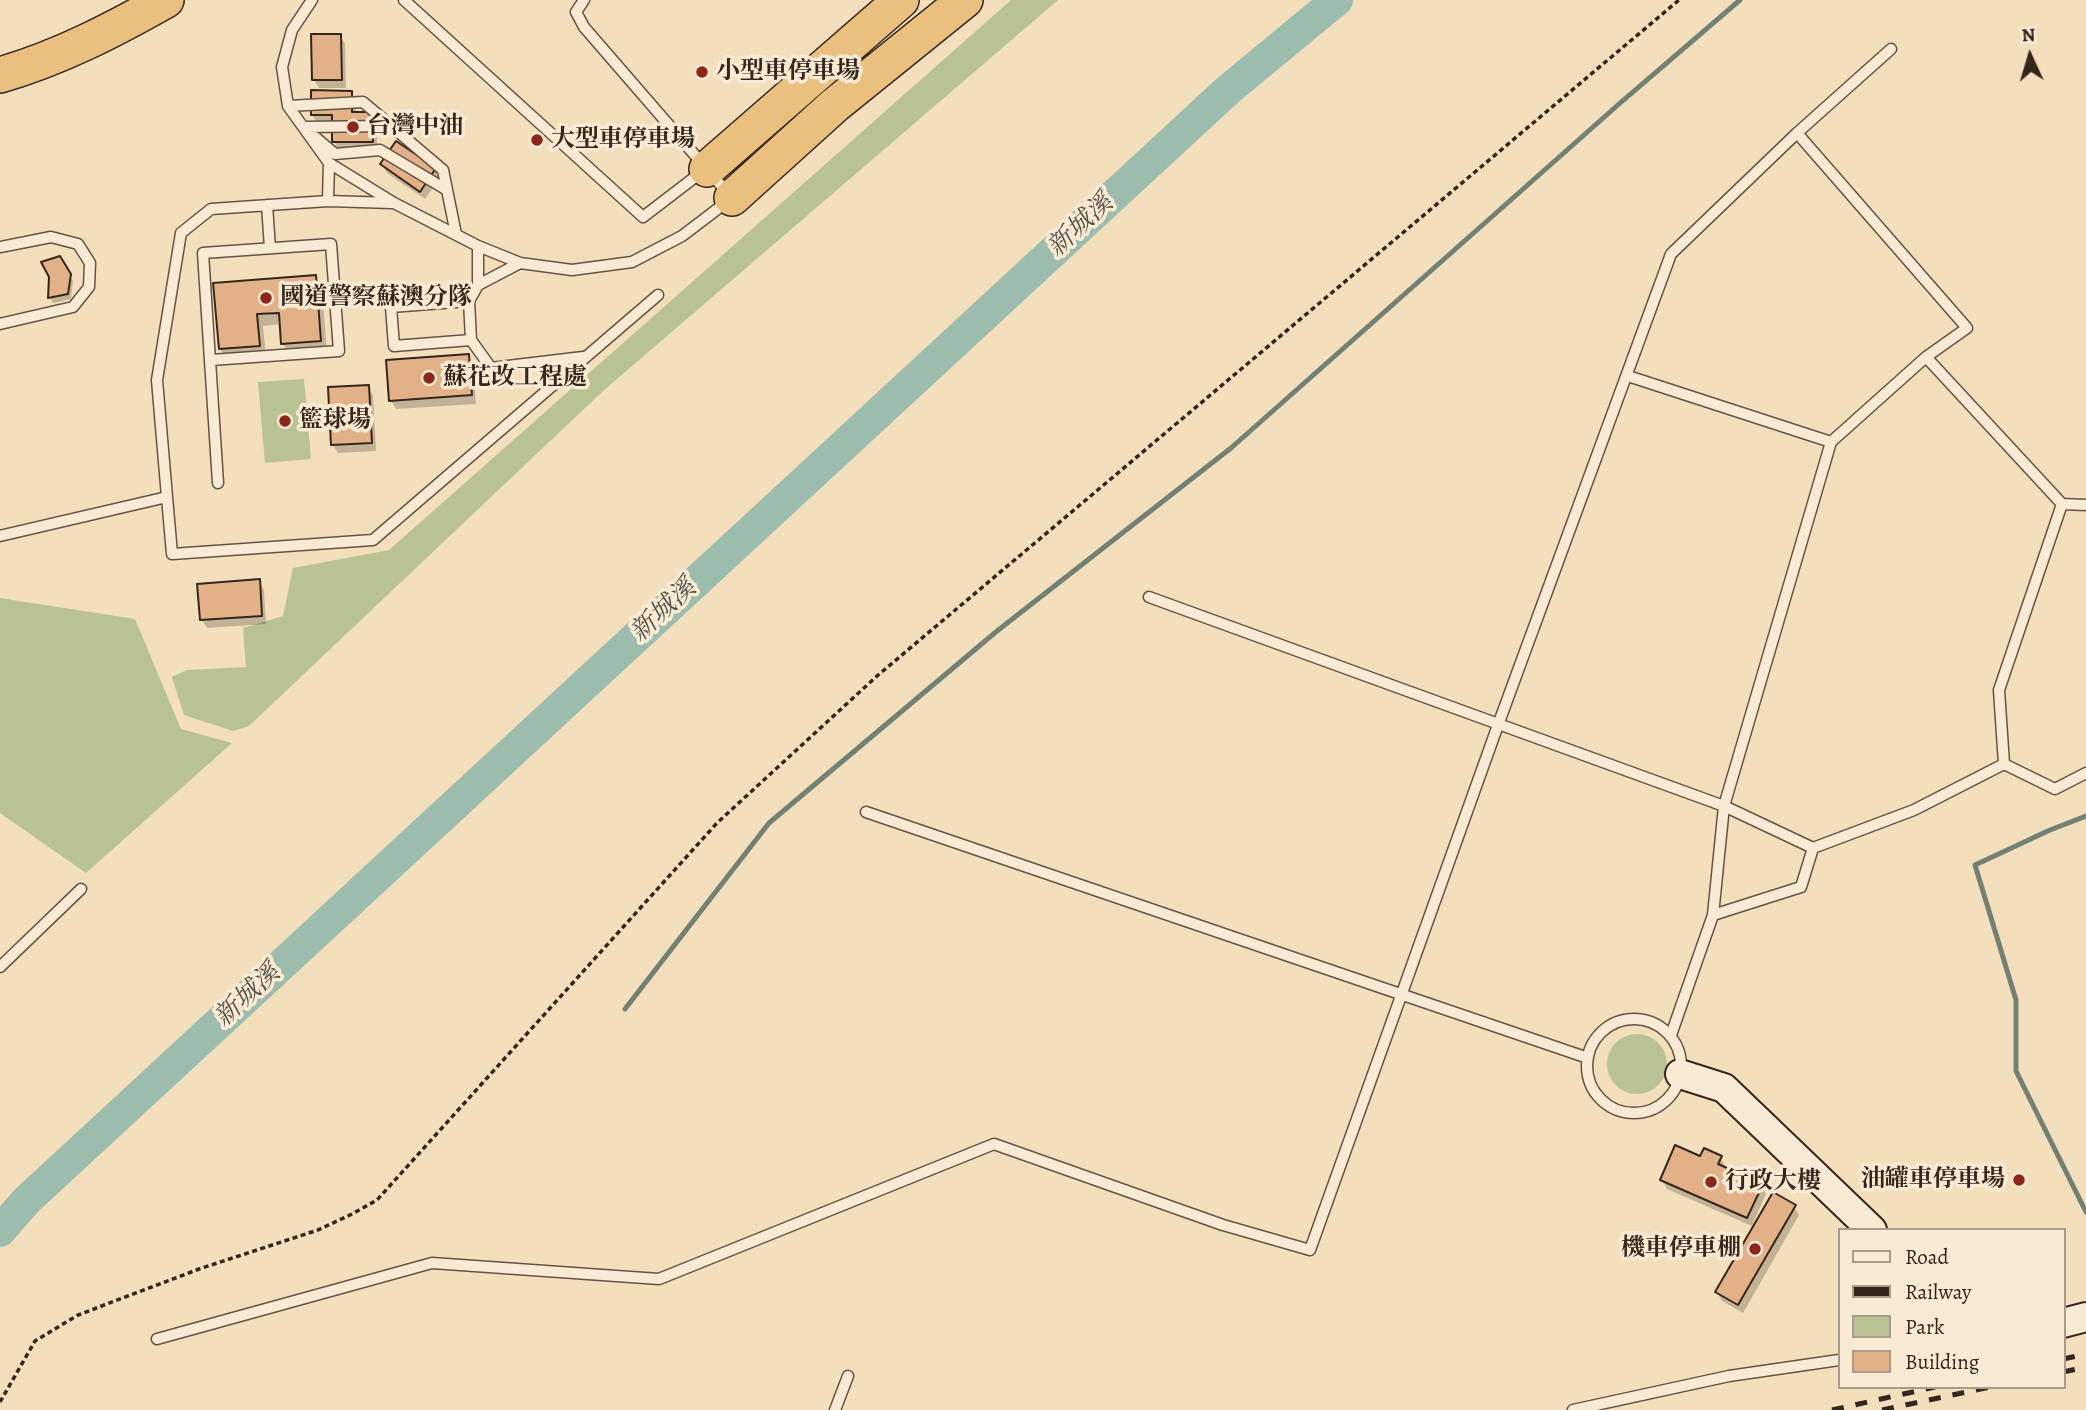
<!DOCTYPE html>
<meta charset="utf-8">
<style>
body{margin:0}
#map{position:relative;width:2086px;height:1410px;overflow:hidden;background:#f4dfbc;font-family:Alegreya,serif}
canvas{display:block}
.legend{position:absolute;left:1838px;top:1228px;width:228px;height:161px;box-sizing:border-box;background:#f8ead3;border:2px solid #aa9c8a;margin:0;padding:9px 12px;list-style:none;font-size:21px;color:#35261c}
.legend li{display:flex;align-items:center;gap:14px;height:35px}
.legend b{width:35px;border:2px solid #aa9c8a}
.north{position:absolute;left:1995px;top:21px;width:70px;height:70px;-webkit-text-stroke:5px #f8ead3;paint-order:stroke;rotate:356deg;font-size:19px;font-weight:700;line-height:28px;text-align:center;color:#35261c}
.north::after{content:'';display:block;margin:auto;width:24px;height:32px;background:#35261c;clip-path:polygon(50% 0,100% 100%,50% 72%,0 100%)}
</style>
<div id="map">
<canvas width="2086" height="1410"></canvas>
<ul class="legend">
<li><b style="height:9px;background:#f8ead3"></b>Road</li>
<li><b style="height:9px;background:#35261c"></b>Railway</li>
<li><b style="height:19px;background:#b9c292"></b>Park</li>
<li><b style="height:19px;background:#e3b188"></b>Building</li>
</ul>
<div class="north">N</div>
</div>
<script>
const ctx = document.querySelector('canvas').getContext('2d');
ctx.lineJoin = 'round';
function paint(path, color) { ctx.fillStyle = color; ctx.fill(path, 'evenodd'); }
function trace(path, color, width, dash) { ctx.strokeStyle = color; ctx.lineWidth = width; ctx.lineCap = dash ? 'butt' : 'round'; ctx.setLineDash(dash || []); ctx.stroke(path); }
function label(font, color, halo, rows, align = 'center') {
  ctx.font = font + ' Alegreya,"Noto Serif TC",serif'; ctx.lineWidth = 7; ctx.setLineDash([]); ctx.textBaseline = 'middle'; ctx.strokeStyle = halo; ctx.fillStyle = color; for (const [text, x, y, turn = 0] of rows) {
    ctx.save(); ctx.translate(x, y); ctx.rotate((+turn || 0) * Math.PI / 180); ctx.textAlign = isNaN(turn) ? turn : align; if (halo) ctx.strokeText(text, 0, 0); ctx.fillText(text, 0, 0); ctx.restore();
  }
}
paint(new Path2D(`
 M1011 0H1058L603 391 249 726 233 731 184 715 172 677 187 670 246 667 243 628 283 616 293 568 389 550Z
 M304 379 311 459 265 463 258 382Z
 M0 598 135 619 181 729 232 743 86 873 0 813Z
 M1607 1064a30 30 0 1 1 60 0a30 30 0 1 1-60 0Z`), '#b9c292');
paint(new Path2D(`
 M340 35 345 44 346 88H319L314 80Z
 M351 92 356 101V114H372L377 123V150H339L334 141V123H317L312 114Z
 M382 164 435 170 440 178 425 199 387 173Z
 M59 258 73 281 71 299 53 303 50 298 51 276Z
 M315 277 322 289 327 353 290 355 283 344 282 324 263 326 266 357 227 360 220 349 215 285Z
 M468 356 473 365 476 404 396 409 391 401Z
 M368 387 373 395 376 451 338 453 333 445Z
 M259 581 264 590 266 624 207 628 202 620Z
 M1720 1157 1725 1166 1724 1169 1761 1185 1766 1194 1752 1226 1667 1189 1662 1180 1701 1158Z
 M1794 1207 1799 1215 1743 1313 1722 1301 1717 1292Z`), '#0003');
trace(new Path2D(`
 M2086 816 2050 830 1975 865 2016 1000V1071L2086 1212
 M625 1009 769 823 997 631 1231 448 1619 104 1740 0`), '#738174', 5);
trace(new Path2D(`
 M0 1231 26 1201 1228 90 1337 0`), '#9cbdae', 32);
const building = new Path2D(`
 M311 34H341L342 80H312Z
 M311 90 352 91V112H373V142H332V115H311Z
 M396 141 436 168 420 192 380 164Z
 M60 256 71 274 68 294 48 298 49 277 41 262Z
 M316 275 321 341 281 344 279 313 257 314 260 346 219 349 213 283Z
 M469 354 472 395 389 401 386 360Z
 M369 385 372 443 331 445 328 387Z
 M260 579 262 616 200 620 197 584Z
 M1675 1145 1700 1156 1704 1148 1722 1156 1718 1164 1763 1184 1747 1218 1660 1180Z
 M1773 1192 1796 1205 1738 1305 1715 1292Z`);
paint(building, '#e3b188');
trace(building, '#35261c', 2);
const lane = new Path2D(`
 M312 0 292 30 282 67 288 106 329 163 394 203 478 246 520 263 572 270 632 262 682 236 732 198 584 27 576 12 584 0
 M404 0 643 217 703 171
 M288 106 363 102 443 170 456 234
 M303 127 391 126
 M1797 133 1967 328 1926 357
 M315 137 335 154 380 150 447 190
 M328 201 329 163
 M267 205 270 248
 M478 246V285L469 301 471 340 491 368 583 357
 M0 247 51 237 78 244 90 263 89 287 73 307 0 324
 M478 285 520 263
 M469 301 391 307 394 346 471 340
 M211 360 339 351 331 244 203 253 218 483
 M1628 376 1831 442 1724 806 1713 915 1671 1035
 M167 497 172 554 373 540 658 295
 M2062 504 2086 505
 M0 536 167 497 157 380 181 233 211 209 328 201 392 203
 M1149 597 1724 806 1813 848
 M2004 764 2055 789 2086 773
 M866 812 1588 1058
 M1713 915 1801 887 1813 848 1914 810 2004 764 1999 690 2062 504 1926 357 1831 442
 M0 967 81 889
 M1587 1066a47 47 0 1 1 94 0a47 47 0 1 1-94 0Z
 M157 1339 432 1263 659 1279 994 1144 1223 1225 1310 1250 1498 725 1671 254 1797 133 1891 49
 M835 1410 848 1376
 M1573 1410 1729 1376 1839 1360`);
const secondary = new Path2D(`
 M1680 1074 1724 1088 1872 1230
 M2063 1323 2086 1317`);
const highway = new Path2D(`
 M0 75C59 58 113 30 166 0
 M707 169 901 0
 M732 198 835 105 965 0`);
trace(lane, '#655444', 13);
trace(secondary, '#35261c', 32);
trace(highway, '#35261c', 38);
trace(new Path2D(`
 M0 1402 35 1341 78 1315 199 1269 318 1230 352 1214 377 1200 717 823 877 676 1679 0`), '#35261c', 3.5, [5, 3.5]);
trace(lane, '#f8ead3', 10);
trace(secondary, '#f8ead3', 28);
trace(highway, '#eac07e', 35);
trace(new Path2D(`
 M2063 1359 2086 1354
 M2063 1372 2086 1367
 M1832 1410 1935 1387
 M1882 1410 1990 1387`), '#35261c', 5, [12, 12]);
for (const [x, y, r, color] of [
 [702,72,7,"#8f2418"],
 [353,127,7,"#8f2418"],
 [537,140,7,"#8f2418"],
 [266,298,7,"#8f2418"],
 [429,378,7,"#8f2418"],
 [285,421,7,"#8f2418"],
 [2019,1180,7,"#8f2418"],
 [1711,1182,7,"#8f2418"],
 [1755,1249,7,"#8f2418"]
]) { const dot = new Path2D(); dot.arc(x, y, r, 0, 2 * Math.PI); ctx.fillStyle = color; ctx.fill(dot); trace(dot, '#f8ead3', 2.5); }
label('bold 24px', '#35261c', '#f8ead3', [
 ["小型車停車場",716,72],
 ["台灣中油",367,127],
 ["大型車停車場",551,140],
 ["國道警察蘇澳分隊",280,298],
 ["蘇花改工程處",443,378],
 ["籃球場",299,421],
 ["油罐車停車場",2005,1180,"right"],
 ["行政大樓",1725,1182],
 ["機車停車棚",1741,1249,"right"]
], 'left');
label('italic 26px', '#545348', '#f8ead3', [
 ["新城溪",1081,226,-43],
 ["新城溪",664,611,-43],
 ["新城溪",248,996,-43]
]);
</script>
